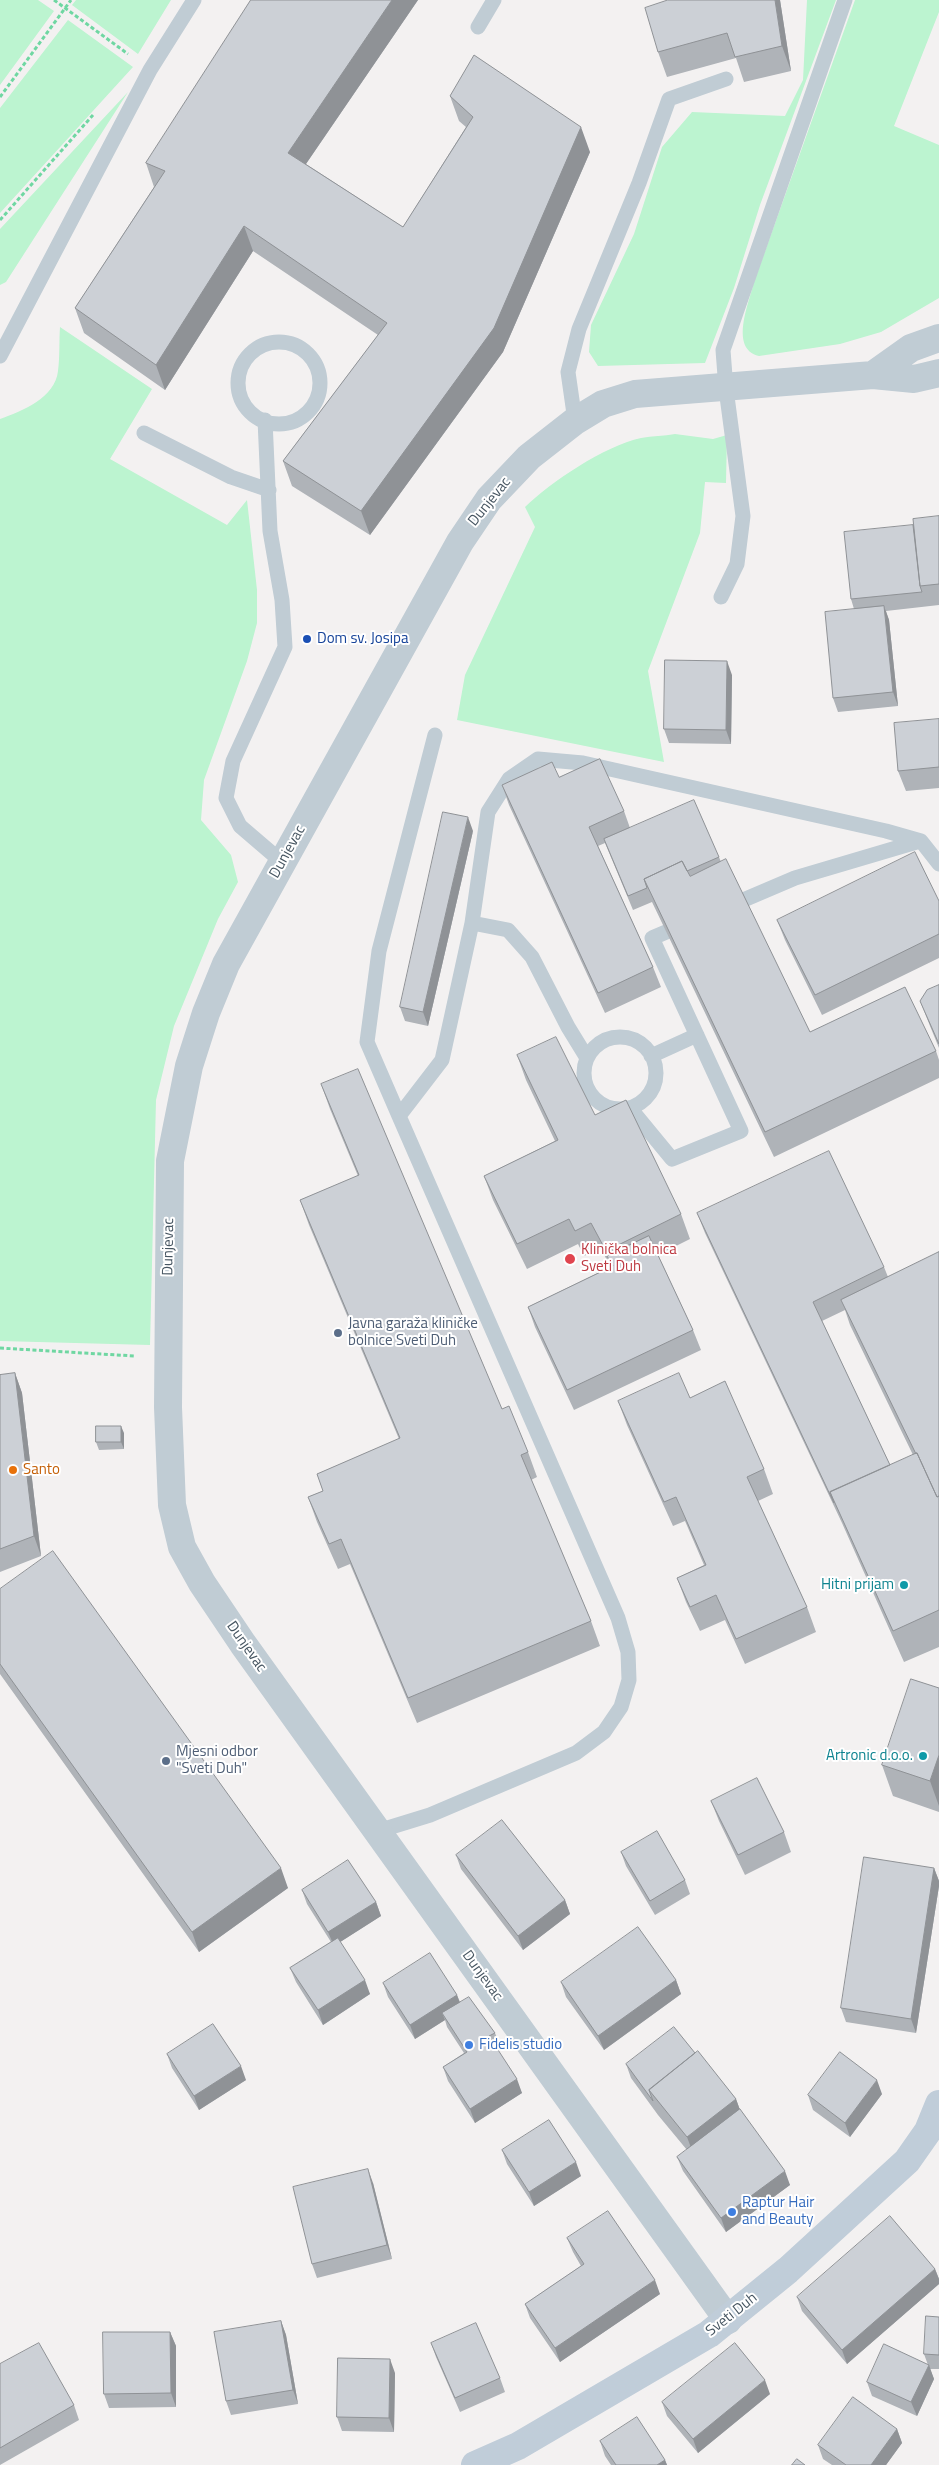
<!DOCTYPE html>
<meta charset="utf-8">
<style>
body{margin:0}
canvas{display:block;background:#f3f1f1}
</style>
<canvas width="939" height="2465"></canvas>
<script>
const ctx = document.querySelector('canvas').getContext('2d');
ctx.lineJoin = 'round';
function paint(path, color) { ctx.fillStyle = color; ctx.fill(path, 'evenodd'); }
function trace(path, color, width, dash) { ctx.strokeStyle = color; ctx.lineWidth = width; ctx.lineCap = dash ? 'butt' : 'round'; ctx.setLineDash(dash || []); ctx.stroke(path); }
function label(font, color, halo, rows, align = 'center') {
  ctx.font = font + ' "Titillium Web",sans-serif'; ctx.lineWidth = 4; ctx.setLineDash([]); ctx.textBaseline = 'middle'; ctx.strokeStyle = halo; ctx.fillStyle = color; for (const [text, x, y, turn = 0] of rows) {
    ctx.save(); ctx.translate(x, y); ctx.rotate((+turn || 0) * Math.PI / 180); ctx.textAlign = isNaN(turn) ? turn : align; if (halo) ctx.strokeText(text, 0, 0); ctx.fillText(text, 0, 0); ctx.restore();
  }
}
paint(new Path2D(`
 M0 0H38L54 11 0 85Z
 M76 0H171L138 54 72 5Z
 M807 0H836L760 205 734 288 705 363 598 366 589 352 591 325 634 234 662 147 692 112 785 116 803 80Z
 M855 0H939V12L894 126 939 145V298L881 332 840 344 759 356C729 349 749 303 754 282Z
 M68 20 133 67 0 213V108Z
 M128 92 6 282 0 285V229Z
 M60 327 152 389 110 459 227 525 247 500 257 590V623L247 661 204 780 201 820 231 855 238 882 218 919 174 1026 156 1100 150 1345 0 1341V419C22 411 55 398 58 371 60 356 59 341 60 327Z
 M675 434 713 439 727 435 726 483 705 482 700 533 648 671 664 762 457 720 465 675 535 527 525 507C551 482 604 446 641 438 652 436 664 436 675 434Z`), '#bcf4d0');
trace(new Path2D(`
 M54 0 128 54
 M0 97 71 0
 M0 220 93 115
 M0 1348 134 1356`), '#6fd7a2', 3, [4, 2.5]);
trace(new Path2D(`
 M478 27 494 0
 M238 383a41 41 0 1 1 82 0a41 41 0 1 1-82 0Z
 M0 356 150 70 194 0
 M265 420 270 531 282 600 285 647 233 761 226 798 240 826 282 862
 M575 421 568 372 579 329 639 183 669 99 726 79
 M144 433 231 477 269 490
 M721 597 737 564 743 516 726 389 723 350 845 0
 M727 907 795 878 920 841
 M472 923 508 930 532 957 568 1027 587 1058
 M584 1073a36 36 0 1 1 72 0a36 36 0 1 1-72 0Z
 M651 1056 697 1035
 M630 1108 672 1159 741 1131 652 938 685 924
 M399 1116 367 1042 379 951 435 735
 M378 1831 430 1815 576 1753 604 1732 621 1707 629 1680 628 1652 618 1618 399 1116 442 1060 472 923 488 812 509 779 538 759 583 763 886 831 921 841 939 864`), '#c0ccd4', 15);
trace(new Path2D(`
 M873 375 911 348 939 338
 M728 2320 243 1644 202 1583 182 1547 172 1505 168 1407 170 1161 189 1066 206 1013 226 964 460 542 489 499 529 457 575 421 603 404 635 394 873 375 914 379 939 373`), '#c0ccd4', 28);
trace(new Path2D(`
 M475 2465 518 2446 709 2334 788 2270 907 2161 928 2131 939 2104`), '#c0cdd9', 28);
paint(new Path2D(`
 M251 0H418L306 164 403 227 466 127 459 121 450 96 590 152 503 352 370 535 292 486 283 461 378 335 253 251 165 390 84 333 75 308 154 187 146 163Z
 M668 0H780L791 71 744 82 736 58 667 77 658 52Z
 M939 516V605L886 611 889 620 898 706 838 712 833 698 854 609 851 599 913 525Z
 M732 675 731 744 669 743 664 729Z
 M939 719V788L906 791 898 771Z
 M559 777 624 811 630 828 719 857 721 862 810 1032 936 1051 939 1060V1078L774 1157 652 902 633 910 605 843 598 846 653 967 661 987 605 1013 509 805 502 785Z
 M473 831 428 1026 405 1021 400 1007Z
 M939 901V958L822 1015 785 940 777 920Z
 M939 985V1048L930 1026 920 1001Z
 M517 1055 595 1115 681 1214 690 1239 658 1255 693 1330 701 1350 574 1410 535 1327 528 1307 610 1267 601 1248 584 1256 578 1244 527 1269 493 1200 484 1176 555 1141 526 1080Z
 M321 1084 502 1409 528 1452 537 1477 531 1480 591 1621 600 1646 417 1723 350 1564 338 1569 317 1522 308 1497 323 1491 317 1474 399 1439 309 1225 300 1200 358 1176 330 1109Z
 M697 1213 884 1267 888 1277 939 1252V1647L904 1662 842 1523 705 1233ZM845 1310 850 1325 913 1455 890 1465 822 1321Z
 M15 1373 22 1393 41 1556 0 1572V1375Z
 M690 1398 764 1469 773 1494 758 1501 807 1607 816 1632 745 1664 725 1620 700 1631 686 1602 677 1578 704 1565 685 1521 673 1526 627 1425 618 1401Z
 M124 1433V1449L99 1450 96 1442Z
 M0 1589 288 1888 199 1952 0 1674Z
 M939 1688V1812L893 1796 882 1765Z
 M711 1801 784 1832 791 1852 745 1875 719 1821Z
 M621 1852 685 1880 690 1894 655 1915 626 1866Z
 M456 1855 565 1900 570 1914 523 1950 461 1869Z
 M934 1868 939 1881V1886L916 2033 846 2022 841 2008Z
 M302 1890 376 1902 381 1916 340 1942 370 1994 323 2025 296 1982 290 1968 331 1942 307 1904Z
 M676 1980 681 1994 604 2050 566 1997 561 1982Z
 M383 1983 457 1995 460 2002 495 2033 501 2047 497 2049 522 2093 475 2123 448 2081 443 2067 464 2053 447 2027 445 2020 415 2039 388 1997Z
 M695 2053 736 2099 740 2110 790 2185 726 2232 683 2171 677 2157 687 2150 658 2115 631 2078 626 2064Z
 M167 2054 246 2080 199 2110 172 2068Z
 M882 2094 850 2137 813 2110 808 2095Z
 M502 2150 581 2176 534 2206 507 2164Z
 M373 2183 392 2259 317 2278 312 2264Z
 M567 2238 660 2294 560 2362 530 2318 525 2304 581 2266 573 2252Z
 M935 2269 939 2279V2284L847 2364 802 2311 797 2297Z
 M939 2317V2369H930L934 2379 917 2416 872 2396 867 2382 928 2365 924 2354Z
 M281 2321 286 2335 298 2404 231 2415 226 2401Z
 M170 2332 176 2346V2407L109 2408 104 2394Z
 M431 2343 500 2378 505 2392 460 2412 436 2357Z
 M0 2364 74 2405 79 2420 0 2465Z
 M395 2373 394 2432 342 2431 337 2417Z
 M770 2394 698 2453 667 2416 662 2402Z
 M897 2429 902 2443 886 2465H832L823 2459 818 2445Z
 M600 2441 665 2460 667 2465H611L605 2456Z`), '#afb3b8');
paint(new Path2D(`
 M392 0H418L297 177 288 153Z
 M775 0H780L791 71 782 46Z
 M581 127 590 152 503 352 370 535 361 511Z
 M244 226 253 251 165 390 156 365Z
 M884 606 889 620 898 706 893 692Z
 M727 661 732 675 731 744 726 730Z
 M468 817 473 831 428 1026 423 1012Z
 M15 1373 22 1393 41 1556 34 1536Z
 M121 1426 124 1433V1449L121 1442Z
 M939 1755V1806L930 1781Z
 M281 1868 288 1888 199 1952 192 1932Z
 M934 1868 939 1881V1886L916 2033 911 2019Z
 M565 1900 570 1914 523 1950 518 1936Z
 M376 1902 381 1916 334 1946 328 1932Z
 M365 1980 370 1994 323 2025 318 2010Z
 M676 1980 681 1994 604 2050 598 2036Z
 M457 1995 462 2009 442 2013 445 2020 415 2039 410 2025Z
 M241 2066 246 2080 199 2110 194 2096Z
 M517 2079 522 2093 475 2123 470 2109Z
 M877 2080 882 2094 850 2137 845 2123Z
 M736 2099 745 2124 696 2161 687 2137Z
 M576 2162 581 2176 534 2206 529 2192Z
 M368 2169 373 2183 392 2259 387 2245Z
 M785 2171 790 2185 726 2232 721 2218Z
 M935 2269 939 2279V2284L847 2364 842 2350Z
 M655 2280 660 2294 560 2362 555 2348Z
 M281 2321 286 2335 298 2404 293 2390Z
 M170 2332 176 2346V2407L171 2393Z
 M390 2359 395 2373 394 2432 389 2418Z
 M929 2365 934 2379 917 2416 911 2402Z
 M765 2380 770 2394 698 2453 693 2439Z
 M897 2429 902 2443 886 2465H871Z
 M665 2460 667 2465H657Z`), '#8f9296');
const building = new Path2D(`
 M251 0H392L288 153 403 227 473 117 450 96 474 55 581 127 494 328 361 511 283 461 387 323 244 226 156 365 75 308 165 171 146 163Z
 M668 0H775L782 46 735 57 727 33 658 52 645 8Z
 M939 516V584L920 586 913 519Z
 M913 525 920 586 922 592 851 599 844 532Z
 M884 606 893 692 833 698 825 612Z
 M665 660 727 661 726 730 664 729Z
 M939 719V767L898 771 894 723Z
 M600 759 624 811 589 827 653 967 598 993 502 785 552 762 559 777Z
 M694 800 719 857 687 871 682 861 644 879 647 888 628 896 604 839Z
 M443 812 468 817 423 1012 400 1007Z
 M915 852 939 901V934L815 995 777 920Z
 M726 859 810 1032 905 987 936 1051 765 1132 644 879 682 861 690 876Z
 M939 985V1044L920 1001 927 990Z
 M556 1037 595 1115 626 1100 681 1214 606 1251 591 1223 575 1231 569 1219 517 1244 484 1176 558 1140 517 1055Z
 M358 1069 502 1409 509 1406 528 1452 521 1455 591 1621 408 1698 341 1539 329 1544 308 1497 323 1491 317 1474 400 1438 300 1200 359 1175 321 1084Z
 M829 1151 884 1267 813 1302 890 1465 830 1492 834 1503 697 1213Z
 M649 1236 693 1330 567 1390 528 1307 613 1266 607 1256Z
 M939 1252V1496L937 1497 917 1453 916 1454 841 1300Z
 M15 1373 34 1536 0 1549V1375Z
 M679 1373 690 1398 725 1381 764 1469 747 1477 807 1607 736 1639 716 1595 690 1607 677 1578 706 1565 676 1497 664 1502 618 1401Z
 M96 1426H121V1442H96Z
 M917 1453 937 1497 939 1496V1610L893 1631 830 1492Z
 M53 1551 281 1868 192 1932 0 1664V1589Z
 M911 1679 939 1688V1755L930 1781 882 1765Z
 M757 1778 784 1832 738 1855 711 1801Z
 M502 1820 565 1900 518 1936 456 1855Z
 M657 1831 685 1880 650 1901 621 1852Z
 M864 1857 934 1868 911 2019 841 2008Z
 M348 1860 376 1902 328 1932 302 1890Z
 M638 1927 676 1980 598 2036 561 1982Z
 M338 1938 365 1980 318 2010 290 1968Z
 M430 1953 457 1995 410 2025 383 1983Z
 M469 1997 495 2033 489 2036 517 2079 470 2109 443 2067 467 2052 442 2013Z
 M213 2024 241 2066 194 2096 167 2054Z
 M674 2027 695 2053 649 2090 653 2101 626 2064Z
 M698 2051 736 2099 687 2137 649 2090Z
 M840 2052 877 2080 845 2123 808 2095Z
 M740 2109 785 2171 721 2218 677 2157Z
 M549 2120 576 2162 529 2192 502 2150Z
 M368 2169 387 2245 312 2264 293 2187Z
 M608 2211 655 2280 555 2348 525 2304 584 2264 567 2238Z
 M890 2216 935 2269 842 2350 797 2297Z
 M926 2316 939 2317V2355L924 2354Z
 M281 2321 293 2390 226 2401 214 2332Z
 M476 2323 500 2378 455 2398 431 2343Z
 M103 2332H170L171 2393 104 2394Z
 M39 2343 74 2405 0 2448V2364Z
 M735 2343 765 2380 693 2439 662 2402Z
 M884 2344 929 2365 911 2402 867 2382Z
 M338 2358 390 2359 389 2418 337 2417Z
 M853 2397 897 2429 871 2465H846L818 2445Z
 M637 2417 665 2460 657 2465H616L600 2441Z
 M797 2459 805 2465H792Z`);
paint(building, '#ccd0d6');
trace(building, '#8f9296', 1);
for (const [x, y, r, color] of [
 [307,639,5,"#1a4fb4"],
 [570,1259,6,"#e0444e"],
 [338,1333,5,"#5c6f8a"],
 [13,1470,5,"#e8710a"],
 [904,1585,5,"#0f9aa8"],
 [923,1756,5,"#0f9aa8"],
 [166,1761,5,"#5c6f8a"],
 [469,2045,5,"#3f7fe0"],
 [732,2212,5,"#3f7fe0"]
]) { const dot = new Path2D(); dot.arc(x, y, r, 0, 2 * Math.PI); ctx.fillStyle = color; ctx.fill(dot); trace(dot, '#fff', 2); }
label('15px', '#465561', '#fff', [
 ["Dunjevac",490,502,-51],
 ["Dunjevac",288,852,-61],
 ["Dunjevac",169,1247,-89],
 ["Dunjevac",246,1647,55],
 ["Dunjevac",482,1976,54],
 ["Sveti Duh",732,2315,-38]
]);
label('15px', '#164399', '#fff', [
 ["Dom sv. Josipa",317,639]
], 'left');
label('15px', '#be3a42', '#fff', [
 ["Klinička bolnica",581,1250],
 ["Sveti Duh",581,1267]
], 'left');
label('15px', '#4e5e75', '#fff', [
 ["Javna garaža kliničke",348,1324],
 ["bolnice Sveti Duh",348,1341],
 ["Mjesni odbor",176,1752],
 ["\"Sveti Duh\"",176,1769]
], 'left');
label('15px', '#c56008', '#fff', [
 ["Santo",23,1470]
], 'left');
label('15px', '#0d838f', '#fff', [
 ["Hitni prijam",894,1585],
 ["Artronic d.o.o.",913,1756]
], 'right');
label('15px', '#366cbe', '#fff', [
 ["Fidelis studio",479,2045],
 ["Raptur Hair",742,2203],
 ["and Beauty",742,2220]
], 'left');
</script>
